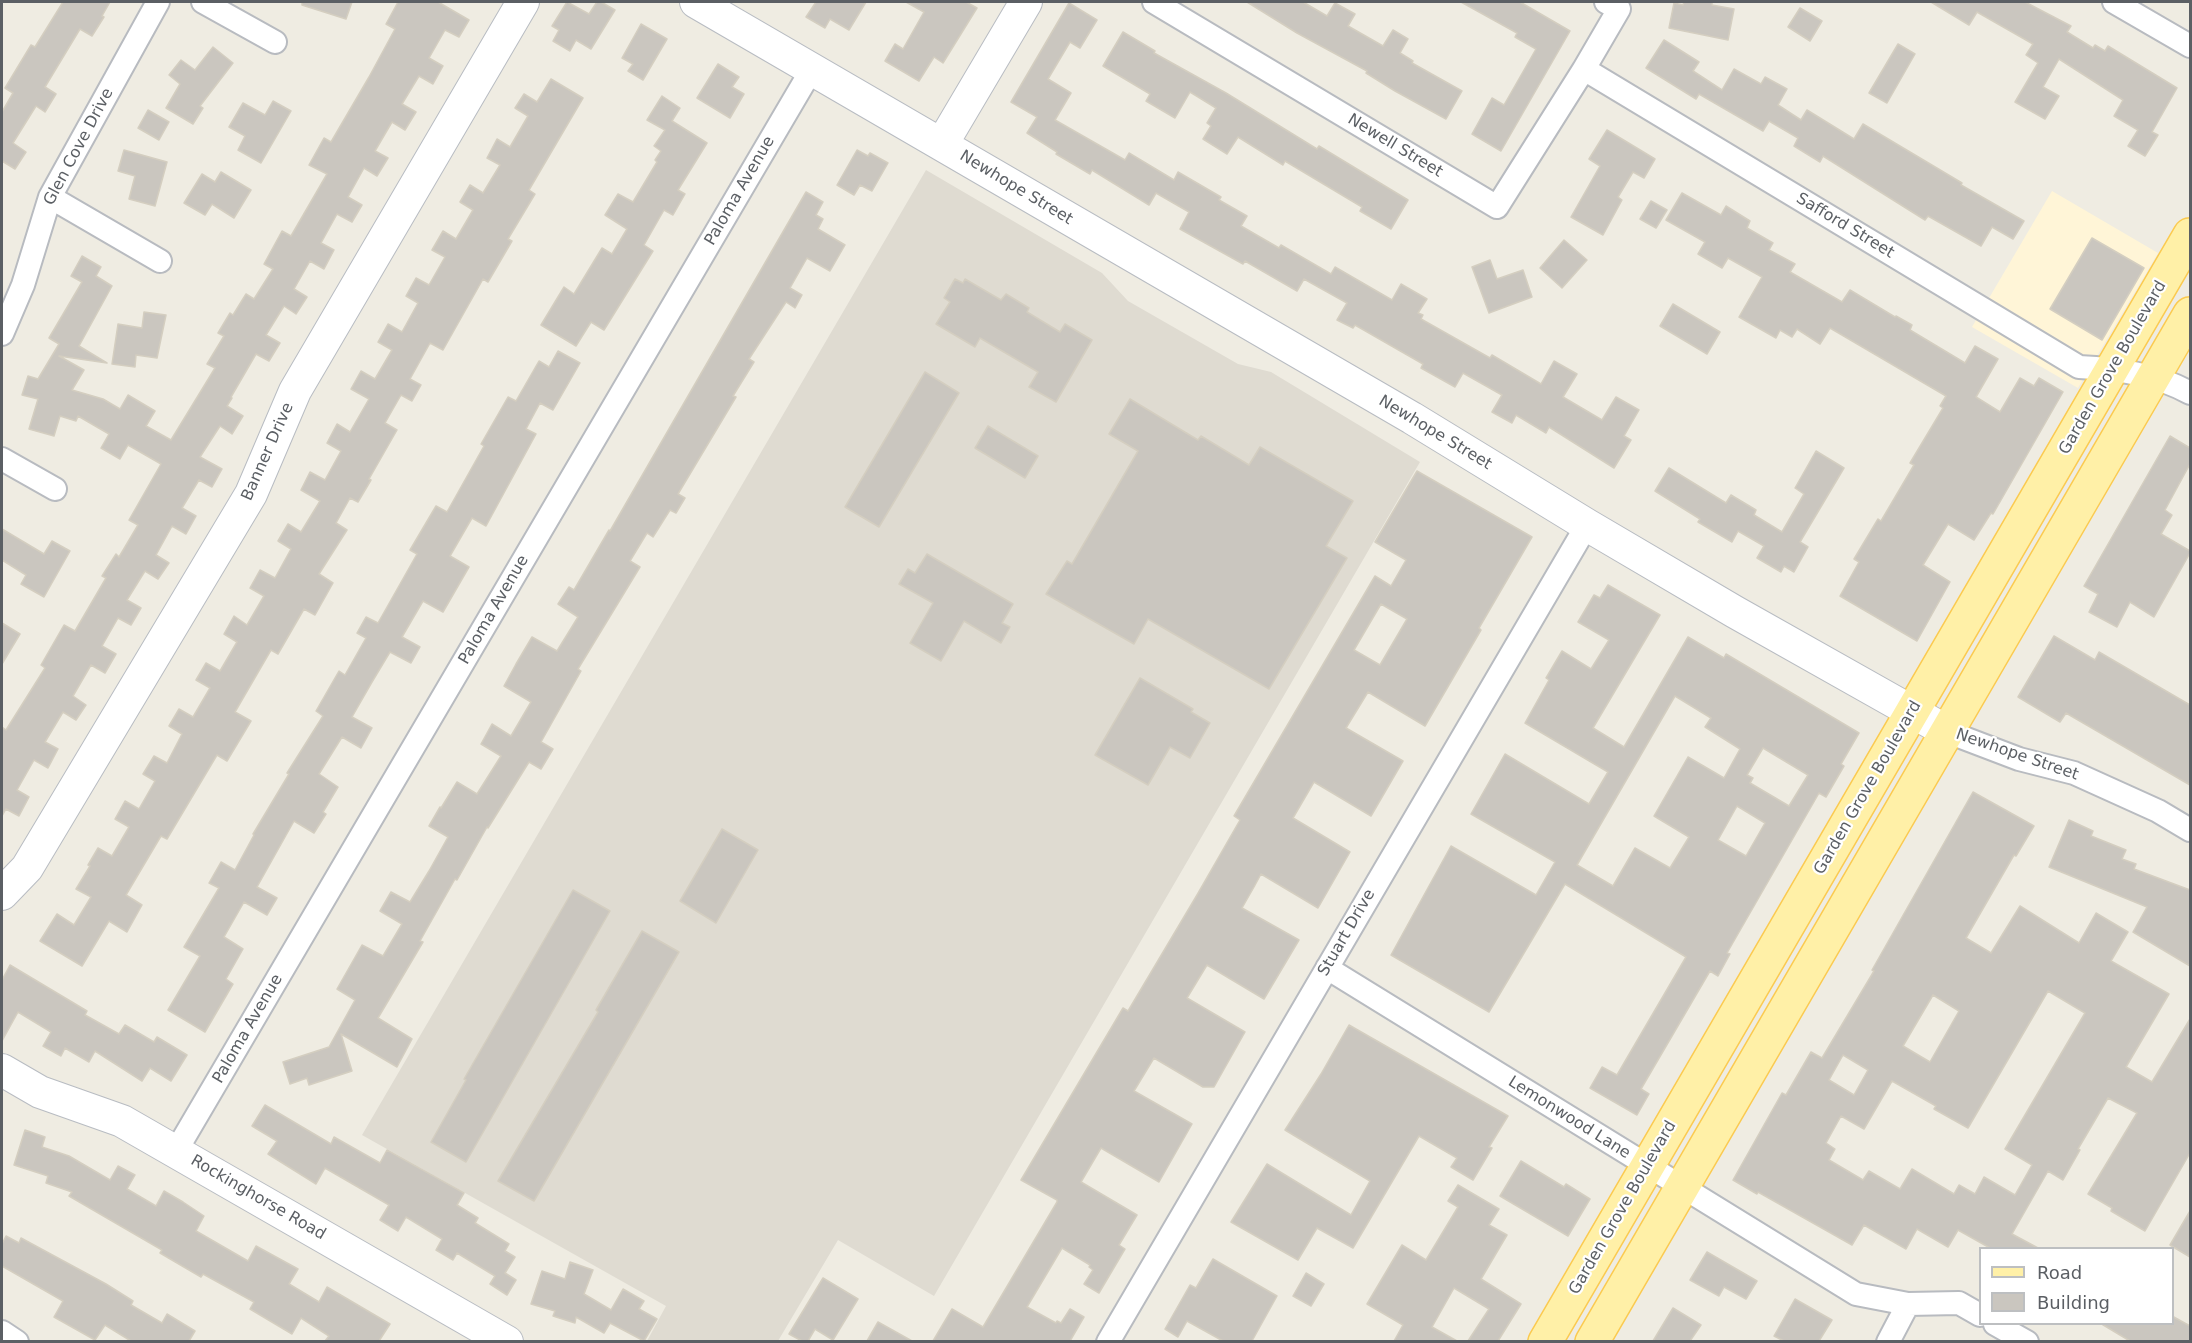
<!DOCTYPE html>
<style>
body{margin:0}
#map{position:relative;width:2192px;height:1343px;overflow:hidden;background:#efece2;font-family:"DejaVu Sans",sans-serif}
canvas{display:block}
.frame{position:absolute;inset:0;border:3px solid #5b5f64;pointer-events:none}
.legend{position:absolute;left:1979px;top:1247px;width:195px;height:78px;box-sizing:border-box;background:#fff;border:2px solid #bdbfc1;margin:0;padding:8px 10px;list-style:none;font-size:18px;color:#5b5f64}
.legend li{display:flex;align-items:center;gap:12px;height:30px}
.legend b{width:30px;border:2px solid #bdbfc1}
</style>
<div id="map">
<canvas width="2192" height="1343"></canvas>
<div class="frame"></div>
<ul class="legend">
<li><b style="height:8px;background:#fff0a7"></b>Road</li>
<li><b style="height:16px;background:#cac6bf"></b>Building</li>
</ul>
</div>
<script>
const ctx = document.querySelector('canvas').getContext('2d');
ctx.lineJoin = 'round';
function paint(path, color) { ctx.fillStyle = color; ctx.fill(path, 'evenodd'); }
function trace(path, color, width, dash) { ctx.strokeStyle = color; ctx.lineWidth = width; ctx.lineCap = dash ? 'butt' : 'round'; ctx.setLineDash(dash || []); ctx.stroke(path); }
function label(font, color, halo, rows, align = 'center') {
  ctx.font = font + ' "DejaVu Sans",sans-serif'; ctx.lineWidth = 4.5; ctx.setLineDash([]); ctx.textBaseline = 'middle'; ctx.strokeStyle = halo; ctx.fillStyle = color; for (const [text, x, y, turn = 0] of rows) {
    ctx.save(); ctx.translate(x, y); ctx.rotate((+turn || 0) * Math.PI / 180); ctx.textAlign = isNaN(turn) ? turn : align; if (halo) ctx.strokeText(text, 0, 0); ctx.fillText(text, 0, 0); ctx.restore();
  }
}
paint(new Path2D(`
 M2052 191 2158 253 2078 388 1972 327Z`), '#fff5d7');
paint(new Path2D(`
 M926 170 1102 273 1128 301 1238 364 1271 372 1420 462 934 1296 838 1240 778 1341H647L666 1306 362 1135Z`), '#dfdbd1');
const building = new Path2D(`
 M63 2H110L102 16 104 17 92 36 80 29 45 87 56 94 45 112 36 106 13 143 26 152 15 169 2 161V112L13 93 5 88 31 45 35 47Z
 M302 2H352L346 19 302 5Z
 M398 2H438L469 20 459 37 445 30 429 58 443 66 433 84 419 76 402 104 416 112 405 130 392 122 375 151 388 158 377 176 364 168 348 197 362 205 352 222 337 214 321 243 334 250 324 269 310 261 294 289 307 297 296 314 284 306 266 335 280 343 269 361 256 354 231 397 232 398 227 406 243 416 232 434 220 426 200 457 222 469 212 487 199 480 182 508 196 516 186 534 172 526 156 555 169 563 158 579 145 571 127 600 141 608 131 625 118 618 102 646 116 654 105 673 91 665 73 696 86 705 76 720 63 712 45 742 58 749 48 768 34 760 17 790 29 797 19 816 6 809 2 816V727L6 730 45 668 41 665 64 625 75 631 106 578 102 576 116 554 119 557 138 525 129 520 161 464 128 445 120 459 101 448 109 434 78 416 76 421 60 416 54 436 29 429 38 399 22 395 28 376 38 379 59 344 49 338 82 282 71 276 82 256 101 267 96 276 112 286 79 346 107 363 59 356 84 370 72 390 103 399 120 409 128 395 155 411 146 426 171 440 215 368 207 364 224 336 218 333 230 313 233 315 246 294 254 299 273 269 264 264 282 231 291 236 327 174 309 165 324 138 331 142 369 77 395 29 386 24Z
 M567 2 589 14 597 2H601L615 10 591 49 576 40 570 51 553 41 559 30 552 26Z
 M816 2H866L849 30 830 19 825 28 806 17Z
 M906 2H966L977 8 943 63 934 57 919 81 885 61 895 44 903 49 924 12Z
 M1247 2H1303L1327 16 1335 3 1355 14 1348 26 1383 46 1393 30 1408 39 1400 53 1413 61 1412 63 1462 91 1446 119 1395 91 1366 73 1367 71 1297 33Z
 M1461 2H1520L1570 31 1501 151 1472 134 1492 98 1504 105 1536 49 1515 37 1517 33Z
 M1684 2H1712V5L1734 9 1728 40 1669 28 1674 3 1683 5Z
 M1931 2H2025L2071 26 2067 32 2093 48 2095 45 2105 51 2108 46 2177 88 2152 132 2158 135 2145 156 2128 146 2138 130 2114 116 2123 100 2059 59 2043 87 2059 96 2045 119 2015 102 2038 63 2026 55 2033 44 1977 12 1969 25Z
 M1069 3 1097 20 1080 48 1070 42 1048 79 1071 93 1055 120 1125 160 1129 153 1174 180 1178 172 1221 197 1219 200 1247 216 1241 226 1279 248 1281 245 1331 274 1335 267 1392 300 1401 284 1427 299 1418 313 1423 315 1421 319 1490 358 1492 355 1541 384 1554 361 1577 374 1563 397 1602 420 1616 397 1639 410 1624 436 1631 440 1614 468 1549 427 1546 433 1516 415 1512 423 1492 412 1502 395 1463 373 1455 387 1421 368 1423 364 1355 325 1353 328 1337 320 1347 303 1304 279 1297 291 1245 261 1243 264 1180 229 1189 212 1156 193 1149 205 1092 170 1090 174 1056 154 1057 152 1027 133 1037 117 1011 102Z
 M1800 8 1822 21 1810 41 1788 27Z
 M641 24 667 39 643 80 628 71 633 64 622 58Z
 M1123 32 1155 51 1154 53 1226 93 1317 149 1319 146 1408 200 1391 229 1360 211 1362 207 1285 161 1283 165 1238 137 1227 154 1203 139 1211 126 1207 123 1216 108 1190 92 1175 118 1146 101 1150 94 1103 66Z
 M1664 40 1699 62 1693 71 1722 90 1734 69 1761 84 1765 77 1787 89 1778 105 1801 120 1807 110 1854 139 1863 124 1962 183 1961 185 2024 221 2013 239 1992 227 1981 246 1928 216 1925 220 1823 156 1820 162 1794 146 1798 138 1769 121 1763 131 1699 94 1696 99 1646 68Z
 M1898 44 1915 54 1887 103 1869 93Z
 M213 47 233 63 200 106 203 108 193 124 166 108 180 84 169 75 181 60 195 70Z
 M718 64 739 77 732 87 744 94 730 118 697 98Z
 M551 79 583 98 529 190 535 194 508 239 512 241 488 282 483 279 443 350 430 343 410 379 421 385 412 401 401 395 385 423 397 430 369 479 371 480 358 502 350 498 336 523 347 530 319 574 333 583 315 615 304 609 278 654 271 650 235 712 251 721 227 761 217 755 167 839 161 836 126 895 142 905 127 932 109 921 82 966 40 941 57 914 74 925 91 897 76 889 90 866 88 865 98 848 112 856 129 827 115 819 125 801 139 809 155 781 143 774 154 756 167 763 182 734 169 726 179 709 193 717 210 688 196 680 206 663 220 671 237 642 224 634 234 616 247 625 264 596 250 588 260 570 275 578 291 549 278 541 288 524 301 532 320 501 301 490 310 472 325 480 341 451 327 443 337 424 350 432 369 399 351 389 361 371 375 379 392 350 378 342 388 324 402 332 418 303 406 296 416 278 429 285 445 257 432 250 443 231 456 239 473 210 460 202 470 185 483 193 500 165 487 158 497 139 510 147 528 116 515 108 524 94 537 102Z
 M662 96 680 108 672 121 707 143 678 190 685 194 673 215 664 210 644 245 653 251 604 330 591 322 576 346 541 325 564 287 574 294 602 248 612 254 627 229 605 215 618 194 633 202 657 162 655 160 661 151 654 146 665 130 647 120Z
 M273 101 291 111 261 163 238 150 245 136 229 127 243 103 265 115Z
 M148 110 169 122 159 140 138 128Z
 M1607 130 1655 159 1644 178 1633 172 1618 197 1622 200 1603 235 1571 217 1600 166 1589 159Z
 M124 150 167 162 155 206 129 199 135 176 118 171Z
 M857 150 868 156 870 153 888 163 872 191 860 185 854 195 837 185Z
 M221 172 251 190 234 218 212 204 205 215 184 203 202 174 215 182Z
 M806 192 823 202 816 215 823 219 818 229 845 245 830 271 807 258 790 288 802 295 795 308 786 302 749 359 754 362 733 396 736 397 678 494 685 498 676 513 670 510 653 537 647 533 630 561 640 567 578 669 581 671 541 742 553 749 541 769 529 762 488 828 487 827 457 880 455 879 420 941 423 942 378 1018 412 1039 397 1067 341 1034 352 1071 309 1085 307 1078 290 1084 283 1062 329 1047 355 1000 337 989 362 945 383 956 402 924 380 911 391 892 410 902 429 871 448 837 429 826 440 807 441 808 457 782 477 794 501 756 481 744 492 724 511 736 531 702 504 686 516 664 532 637 557 651 578 617 558 604 569 587 574 590 609 530 610 531Z
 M1682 193 1721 215 1726 206 1750 221 1747 228 1773 243 1769 250 1795 264 1790 272 1842 302 1850 290 1895 317 1896 316 1912 325 1910 330 1965 363 1975 346 1998 359 1976 397 2000 412 2020 378 2034 386 2039 378 2063 392 1993 514 1991 513 1974 540 1948 524 1923 565 1950 582 1917 641 1840 596 1859 562 1854 559 1878 519 1881 521 1914 465 1910 463 1943 408 1940 406 1946 396 1830 328 1820 344 1797 329 1792 337 1780 330 1776 338 1739 317 1762 277 1728 258 1722 268 1698 254 1705 242 1666 220Z
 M1651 201 1667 210 1656 228 1640 219Z
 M2092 238 2144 268 2102 340 2050 309Z
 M1564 240 1587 260 1562 288 1540 268Z
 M1490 260 1497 279 1523 270 1532 297 1489 313 1472 267Z
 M955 279 963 283 965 279 1001 300 1006 294 1029 308 1027 312 1060 332 1065 324 1092 340 1056 402 1029 387 1038 372 980 338 975 347 936 324 950 302 944 298Z
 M1673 304 1720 332 1707 354 1660 326Z
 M144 312 166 315 157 358 136 355 135 367 112 364 118 324 142 328Z
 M558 351 580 363 553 410 540 403 526 429 536 434 486 526 472 518 450 556 469 567 443 612 423 601 402 637 420 647 411 663 390 652 372 682 352 717 372 728 361 748 342 737 319 774 338 787 323 812 326 814 314 833 294 821 257 887 277 898 267 915 244 902 224 937 243 949 226 979 233 984 205 1032 168 1010 200 956 184 947 219 888 209 883 221 862 235 870 254 835 253 834 289 774 287 773 323 716 316 711 339 671 345 675 366 638 357 633 366 617 378 623 417 554 410 550 436 506 447 512 484 446 481 444 508 397 516 401 539 361 549 367Z
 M925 372 959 393 879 527 845 507Z
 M1130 399 1198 440 1201 436 1249 465 1260 447 1353 501 1326 546 1347 558 1269 689 1148 619 1134 644 1046 594 1067 561 1072 564 1138 451 1109 434Z
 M988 426 1038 456 1025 478 975 448Z
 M2170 436 2190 448V464L2165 510 2172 515 2161 534 2190 551V553L2154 617 2130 602 2117 627 2089 612 2098 594 2084 586Z
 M1816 451 1844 468 1800 542 1808 547 1794 572 1784 566 1781 572 1757 558 1764 546 1738 531 1732 542 1698 522 1700 519 1655 491 1669 468 1726 503 1731 495 1756 510 1754 515 1782 532 1804 494 1795 488Z
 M1417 471 1532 537 1479 628 1481 630 1425 726 1368 692 1346 728 1403 761 1371 816 1314 782 1293 818 1350 852 1318 908 1261 874 1254 887 1242 908 1299 940 1264 999 1207 965 1187 998 1245 1032 1214 1087H1203L1154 1058 1134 1091 1192 1124 1159 1182 1101 1148 1081 1182 1137 1215 1119 1245 1125 1249 1099 1293 1084 1284 1093 1270 1089 1267 1090 1265 1062 1248 1027 1307 1056 1323 1057 1321 1061 1323 1070 1309 1084 1317 1070 1341H933L952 1309 983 1327 1057 1202V1200L1021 1180 1123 1008 1128 1011 1197 895 1240 820 1234 816 1375 576 1391 586 1406 560 1375 542ZM1381 604 1407 619 1380 665 1354 650Z
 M2 529 44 554 52 541 70 551 44 597 21 584 26 575 2 560Z
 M927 554 1013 604 1002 623 1010 627 1001 643 964 621 941 661 910 643 933 603 899 584 908 569 915 573Z
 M1608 585 1660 615 1593 728 1624 747 1688 637 1724 658 1726 654 1859 733 1841 764 1844 766 1826 797 1819 793 1727 953 1730 954 1718 976 1710 971 1641 1089 1649 1094 1637 1115 1590 1088 1602 1067 1617 1075 1686 957 1565 884 1489 1012 1391 955 1451 846 1536 895 1555 862 1471 814 1505 754 1589 804 1608 772 1525 723 1549 680 1546 678 1562 651 1591 669 1609 640 1578 622 1594 595 1600 598ZM1675 696 1711 718 1705 727 1740 749 1724 778 1688 757 1654 816 1689 837 1670 868 1635 848 1613 886 1577 865ZM1763 748 1808 775 1789 806 1750 783 1753 778 1747 775ZM1737 806 1765 823 1746 856 1718 840Z
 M2 623 20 634 2 664Z
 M2054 636 2095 660 2099 652 2190 705V785L2066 713 2060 722 2018 697Z
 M1140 678 1193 709 1191 712 1210 723 1190 758 1170 747 1148 785 1095 755Z
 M1973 792 2034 826 2016 856 2014 855 1966 938 1991 953 2020 906 2079 943 2096 913 2128 932 2111 961 2169 994 2126 1067 2152 1082 2190 1019V1153L2145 1231 2111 1211 2112 1208 2088 1194 2137 1113 2108 1098 2078 1149 2080 1150 2063 1180 2048 1171 2012 1234 2038 1248H1990L1958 1230 1948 1247 1917 1229 1906 1249 1864 1225 1852 1245 1758 1192 1757 1194 1733 1180 1782 1093 1786 1095 1811 1052 1822 1058 1874 971 1872 970ZM2048 991 2085 1013 2005 1149 2032 1165 2015 1195 1984 1177 1975 1194 1959 1185 1954 1194 1912 1169 1900 1189 1869 1171 1863 1180 1829 1160 1835 1149 1826 1143 1841 1116 1864 1129 1892 1081 1936 1106 1934 1109 1968 1128ZM1933 995 1959 1011 1930 1062 1903 1046ZM1843 1055 1868 1070 1854 1095 1829 1080Z
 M2069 820 2093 831 2091 836 2126 850 2122 859 2136 864 2134 869 2190 890V966L2133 932 2147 907 2049 867Z
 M722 829 758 850 716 923 680 901Z
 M573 890 610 911 466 1162 431 1142 466 1080 464 1079Z
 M642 931 679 952 534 1201 498 1181 598 1012 596 1010Z
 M10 965 87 1011 85 1015 119 1034 125 1025 154 1042 157 1037 187 1055 171 1081 150 1068 142 1081 95 1051 89 1062 65 1048 61 1056 43 1046 51 1032 18 1012 2 1041V980Z
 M1349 1025 1508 1116 1489 1147 1492 1148 1473 1180 1451 1167 1457 1158 1419 1136 1353 1248 1317 1228 1298 1260 1231 1222 1267 1164 1351 1215 1370 1181 1285 1130 1321 1074Z
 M265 1105 331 1144 334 1137 380 1163 387 1150 464 1193 457 1205 478 1218 475 1223 509 1244 505 1251 515 1257 505 1273 516 1280 507 1295 490 1284 495 1276 457 1253 453 1260 436 1250 442 1239 406 1217 398 1231 380 1220 389 1205 325 1168 316 1184 268 1154 277 1141 252 1126Z
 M25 1130 45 1137 42 1147 69 1156 110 1180 118 1166 135 1175 127 1189 156 1206 164 1191 183 1202 204 1216 196 1231 248 1261 256 1246 298 1269 289 1284 319 1302 327 1287 390 1324 379 1341H325L329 1336 301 1318 292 1334 250 1309 254 1302 203 1274 201 1277 160 1253 162 1250 69 1196 72 1192 46 1183 48 1176 14 1165Z
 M1521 1161 1564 1187 1566 1184 1590 1199 1568 1236 1500 1196Z
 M1458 1185 1499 1209 1489 1225 1507 1235 1481 1279 1521 1304 1498 1341H1468L1489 1309 1454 1288 1432 1327 1457 1341H1394L1403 1325 1367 1304 1402 1245 1426 1260 1458 1207 1448 1201Z
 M2190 1211V1257L2170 1245Z
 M6 1236 19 1243 21 1238 106 1284 133 1301 131 1305 162 1323 167 1314 195 1331 189 1341H131L105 1325 95 1340 54 1317 63 1301 2 1266V1244Z
 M1707 1252 1757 1281 1746 1299 1724 1287 1719 1296 1690 1280Z
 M1213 1259 1277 1296 1252 1341H1223L1187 1321 1178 1337 1165 1329 1190 1285 1196 1288Z
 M570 1262 593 1270 584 1294 611 1310 623 1289 644 1301 639 1309 657 1319 644 1341 610 1323 604 1333 576 1317 575 1323 553 1316 555 1311 531 1304 542 1271 565 1279Z
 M1306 1273 1324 1284 1311 1306 1293 1296Z
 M823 1278 858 1299 833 1340 815 1329 808 1341H802L789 1334Z
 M1795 1299 1832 1320 1819 1341H1784L1774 1336Z
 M1673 1308 1701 1325 1690 1341H1653Z
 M2172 1316 2190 1326V1341H2130L2100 1323H2172Z
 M878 1322 912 1341H867Z`);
paint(building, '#cac6bf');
trace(building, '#d4cec0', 1.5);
const street = new Path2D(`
 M203 2 275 42
 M1154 2 1497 207 1584 69 1619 9 1606 2
 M2114 2 2190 46
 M1584 69 2079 367C2118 369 2156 374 2190 393
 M50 197 160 261
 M2 334 23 285 50 197 158 2
 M2 459 55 489
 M1948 732 2019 759 2074 773 2158 811 2190 830
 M1327 968 1856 1294 1908 1304 1959 1303 1980 1315
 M176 1151 812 69
 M1995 1324 2027 1342
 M2 1332 17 1342
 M1108 1342 1587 525
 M1888 1342 1908 1304`);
const secondary = new Path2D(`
 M696 2 1412 418 1587 525 1735 612 1948 732
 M942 144 1026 2
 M2 894 27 868 251 494 295 391 523 2
 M2 1070 40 1092 122 1121 507 1342`);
const primary = new Path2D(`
 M1545 1342 2190 235
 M1592 1342 2190 314`);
trace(street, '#b8bbc0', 26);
trace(secondary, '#b8bcc2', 34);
trace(primary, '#fbca50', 36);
trace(street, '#fff', 22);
trace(secondary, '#fff', 32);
trace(primary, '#fff0a7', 33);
label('16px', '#5b5f64', '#fff', [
 ["Newell Street",1395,146,31],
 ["Glen Cove Drive",79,147,-62],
 ["Newhope Street",1016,188,31],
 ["Paloma Avenue",740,191,-60],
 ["Safford Street",1845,226,31],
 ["Garden Grove Boulevard",2113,368,-60],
 ["Newhope Street",1435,433,31],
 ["Banner Drive",268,452,-66],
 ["Paloma Avenue",494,610,-60],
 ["Newhope Street",2017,755,19],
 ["Garden Grove Boulevard",1868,788,-60],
 ["Stuart Drive",1347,933,-60],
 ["Paloma Avenue",248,1029,-60],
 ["Lemonwood Lane",1569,1118,32],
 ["Rockinghorse Road",258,1198,30],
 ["Garden Grove Boulevard",1623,1208,-60]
]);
</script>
